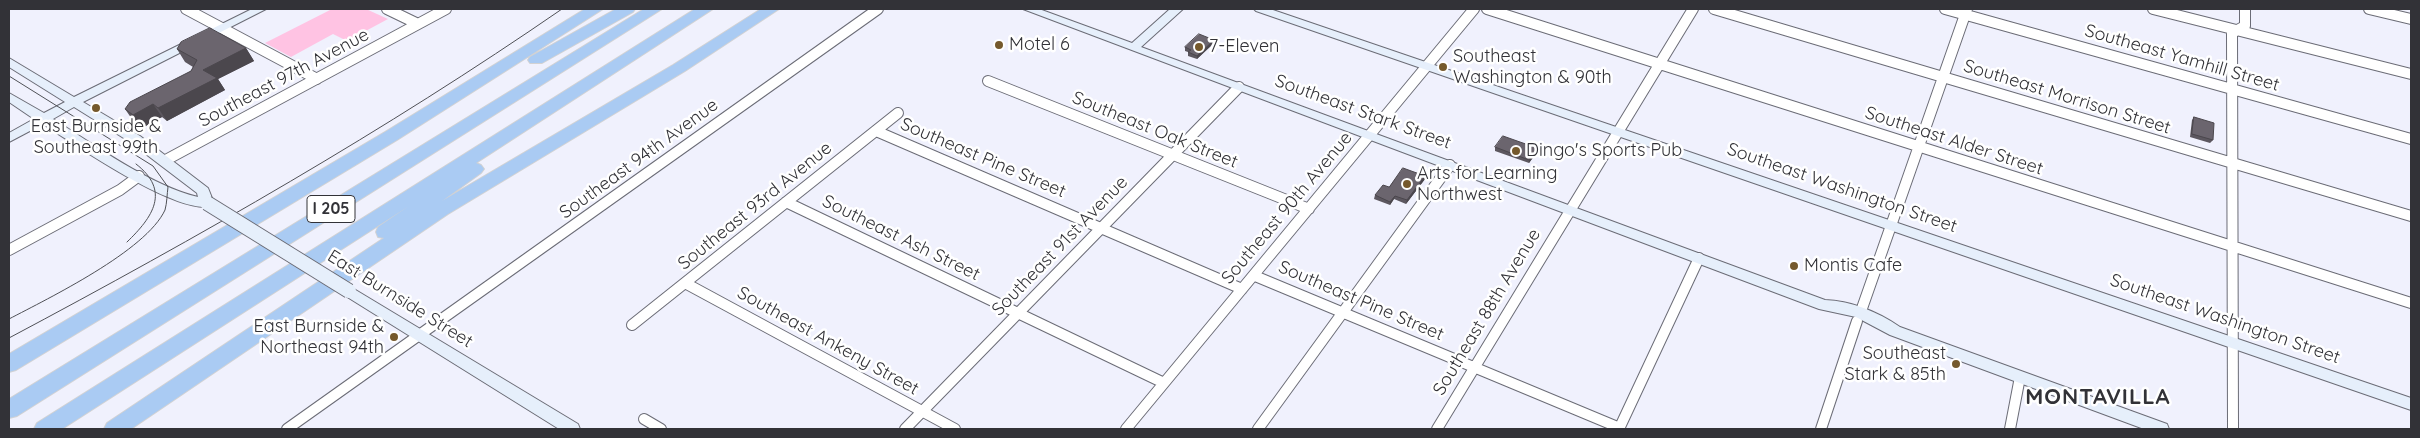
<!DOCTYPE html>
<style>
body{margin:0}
#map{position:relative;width:2420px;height:438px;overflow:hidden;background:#f0f1fd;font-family:Quicksand,sans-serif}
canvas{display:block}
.frame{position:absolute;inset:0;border:10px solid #323237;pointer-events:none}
</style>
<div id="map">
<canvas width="2420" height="438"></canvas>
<div class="frame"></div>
</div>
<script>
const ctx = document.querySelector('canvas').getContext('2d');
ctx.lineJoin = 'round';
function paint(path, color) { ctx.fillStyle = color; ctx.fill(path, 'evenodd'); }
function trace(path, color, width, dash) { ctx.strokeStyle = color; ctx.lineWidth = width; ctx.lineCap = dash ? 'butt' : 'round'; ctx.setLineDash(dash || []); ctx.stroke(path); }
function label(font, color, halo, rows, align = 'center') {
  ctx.font = font + ' Quicksand,sans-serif'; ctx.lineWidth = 5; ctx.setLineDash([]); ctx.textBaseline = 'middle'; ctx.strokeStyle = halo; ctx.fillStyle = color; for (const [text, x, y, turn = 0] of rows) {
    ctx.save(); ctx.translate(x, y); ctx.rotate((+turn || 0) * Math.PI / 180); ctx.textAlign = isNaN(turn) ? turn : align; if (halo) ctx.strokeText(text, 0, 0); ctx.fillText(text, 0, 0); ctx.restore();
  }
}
paint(new Path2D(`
 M332 9H366L388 19 347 41 333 34 291 57 265 43Z`), '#ffc3e3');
const street = new Path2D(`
 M186 9 317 79
 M387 9 418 24
 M1487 9 2411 303
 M1714 9 2411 216
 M1945 9 2411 139
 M2153 9 2411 74
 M2369 9 2411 19
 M988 81 1309 209
 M876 131 1242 289
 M164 161 446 9
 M786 202 1164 383
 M9 250 120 190 139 176
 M1255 276 1620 428
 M685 283 955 429
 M1860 314 1967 9
 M632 325 898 113
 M644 419 661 429
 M287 429 878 9
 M905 429 1239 87
 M1126 429 1474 9
 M1258 429 1450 165
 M1437 429 1693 9
 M1619 429 1699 258
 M1821 429 1857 321
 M2010 429 2020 377
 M2233 429 2232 33 2245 26V9`);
const secondary = new Path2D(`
 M252 9H266L83 102 140 136 208 188 214 203 212 206C178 216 74 144 43 124L9 142V133L34 119 9 102V93L44 113 65 102 9 67V58L74 97ZM74 107 130 142 197 193 198 197C153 187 93 144 53 119Z
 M1023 9H1039L1132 43 1170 9H1183L1141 47 1825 300C1852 301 1878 312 1900 327L2167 424 2169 429H2144L1890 335 1856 317 1819 309Z
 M1254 9H1270L2411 398V410L1256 11Z
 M349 286 578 424 580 429H559L344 295 342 291 344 287Z`);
const highway = new Path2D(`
 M585 9H603L397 140 16 370 9 372V354L385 132Z
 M616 9H635L633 12 542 63H530L528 60 530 57Z
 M644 9H662L17 416 9 418V399Z
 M695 9H713L476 163 481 165 484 169 481 173 442 201 673 65 761 9H779L685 71 448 214 131 429H104L107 423 384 238 378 237 376 232 378 227 409 206 62 429H34L37 423Z`);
trace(street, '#6b6c76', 12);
trace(secondary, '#6b6c76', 2);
trace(highway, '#d2d2d3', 2);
trace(street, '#fff', 10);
paint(secondary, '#e6effb');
paint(highway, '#aacbf3');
trace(new Path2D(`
 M9 76 153 166 168 187C167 194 167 203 165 210 146 251 49 298 9 319
 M127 242C153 217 171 191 136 164
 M9 338C199 237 385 131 562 9`), '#4f5056', 1);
const secondaryBridge = new Path2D(`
 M207 203 349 291`);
trace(secondaryBridge, '#6b6c76', 16, []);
trace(secondaryBridge, '#e6effb', 14);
paint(new Path2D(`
 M1214 40V43L1197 59 1188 56V52L1185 51V47Z
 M246 48 254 61 218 79 225 90 167 121 162 117 142 128 134 122 125 109 191 71 193 67 185 62 177 49Z
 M2194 117 2213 140 2210 143 2190 137 2192 120Z
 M1495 147 1537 152 1529 163 1495 151Z
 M1425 176V179L1406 204 1394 199 1390 205 1374 199 1375 195 1389 187Z`), '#5c575f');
paint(new Path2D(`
 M1214 40V43L1197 59V56Z
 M246 48 254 61 218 79 225 90 167 121 158 108 203 70Z
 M153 104 162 117 142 128 133 115Z
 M1537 148V152L1529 163V160Z
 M1425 176V179L1406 204 1407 200Z
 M1395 196 1394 199 1390 205V202Z`), '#4b474d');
const building = new Path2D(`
 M210 28 246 48 203 70 217 78 158 108 153 104 133 115 125 109 130 102 191 71 197 60 177 49 181 42Z
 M1199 34 1214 40 1197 56 1188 52 1191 50 1185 47Z
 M2194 117 2214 123 2213 140 2192 134Z
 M1503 136 1537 148 1529 160 1495 147Z
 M1403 168 1425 176 1407 200 1395 196 1390 202 1375 195 1383 185 1389 187Z`);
paint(building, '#6b656e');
trace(building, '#4b474d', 1);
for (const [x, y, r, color] of [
 [999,45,5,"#75592c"],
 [1199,47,5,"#75592c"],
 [1443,67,5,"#75592c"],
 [96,108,5,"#75592c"],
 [1516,151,5,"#75592c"],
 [1407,184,5,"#75592c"],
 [1794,266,5,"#75592c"],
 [394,337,5,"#75592c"],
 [1956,364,5,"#75592c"]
]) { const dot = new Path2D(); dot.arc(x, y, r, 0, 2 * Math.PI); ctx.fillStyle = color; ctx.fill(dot); trace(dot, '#fff', 2); }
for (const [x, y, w] of [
 [331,209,48]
]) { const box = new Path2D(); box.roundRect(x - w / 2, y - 13.5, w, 27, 4); ctx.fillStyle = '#fff'; ctx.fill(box); trace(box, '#323237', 1); }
label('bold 16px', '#323237', null, [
 ["I 205",331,209]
]);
label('18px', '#323237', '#fff', [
 ["Motel 6",1009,45],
 ["7-Eleven",1209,47],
 ["Southeast",1453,57],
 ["Washington & 90th",1453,78],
 ["East Burnside &",96,127,"center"],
 ["Southeast 99th",96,148,"center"],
 ["Dingo's Sports Pub",1526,151],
 ["Arts for Learning",1417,174],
 ["Northwest",1417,195],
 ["Montis Cafe",1804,266],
 ["East Burnside &",384,327,"right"],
 ["Northeast 94th",384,348,"right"],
 ["Southeast",1946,354,"right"],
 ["Stark & 85th",1946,375,"right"]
], 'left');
label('18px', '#323237', '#fff', [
 ["Southeast Yamhill Street",2182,58,16],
 ["Southeast 97th Avenue",284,78,-28],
 ["Southeast Morrison Street",2067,97,17],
 ["Southeast Stark Street",1363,112,20],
 ["Southeast Oak Street",1155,130,22],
 ["Southeast Alder Street",1954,141,18],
 ["Southeast Pine Street",983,158,23],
 ["Southeast 94th Avenue",639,159,-36],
 ["Southeast Washington Street",1842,188,19],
 ["Southeast 93rd Avenue",755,206,-39],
 ["Southeast 90th Avenue",1287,208,-50],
 ["Southeast Ash Street",901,238,26],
 ["Southeast 91st Avenue",1060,246,-46],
 ["East Burnside Street",400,299,32],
 ["Southeast Pine Street",1361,301,23],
 ["Southeast 88th Avenue",1487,312,-59],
 ["Southeast Washington Street",2225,319,19],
 ["Southeast Ankeny Street",828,341,29]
]);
ctx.letterSpacing = '1px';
label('bold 22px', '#323237', '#fff', [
 ["MONTAVILLA",2098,397]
]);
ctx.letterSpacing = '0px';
</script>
